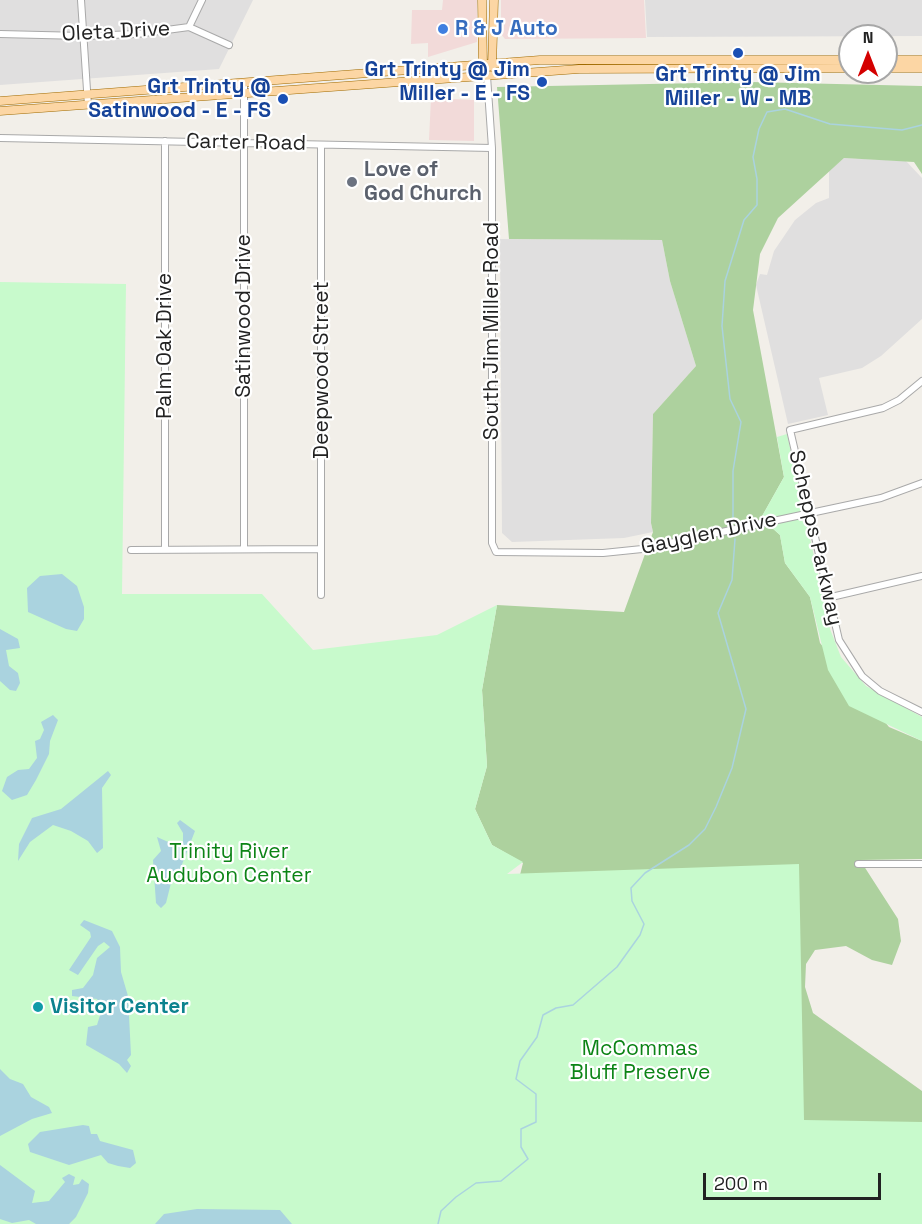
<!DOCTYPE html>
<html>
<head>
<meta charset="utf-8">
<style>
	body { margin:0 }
	#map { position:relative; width:922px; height:1224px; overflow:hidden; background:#f2efe9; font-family:"Space Grotesk",sans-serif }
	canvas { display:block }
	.north { position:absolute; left:838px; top:24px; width:60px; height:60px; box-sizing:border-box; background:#fff; border:2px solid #a7a7a7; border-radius:50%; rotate:0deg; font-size:16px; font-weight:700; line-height:24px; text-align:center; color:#222 }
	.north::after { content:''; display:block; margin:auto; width:21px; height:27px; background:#d40000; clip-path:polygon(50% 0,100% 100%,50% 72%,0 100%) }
	.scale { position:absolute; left:703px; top:1173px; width:178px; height:27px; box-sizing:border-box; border:3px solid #222; border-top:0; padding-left:8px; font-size:18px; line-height:21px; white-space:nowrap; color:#222; -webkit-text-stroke:4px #fff; paint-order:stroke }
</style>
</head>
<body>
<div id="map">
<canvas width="922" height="1224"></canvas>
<div class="north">N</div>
<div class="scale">200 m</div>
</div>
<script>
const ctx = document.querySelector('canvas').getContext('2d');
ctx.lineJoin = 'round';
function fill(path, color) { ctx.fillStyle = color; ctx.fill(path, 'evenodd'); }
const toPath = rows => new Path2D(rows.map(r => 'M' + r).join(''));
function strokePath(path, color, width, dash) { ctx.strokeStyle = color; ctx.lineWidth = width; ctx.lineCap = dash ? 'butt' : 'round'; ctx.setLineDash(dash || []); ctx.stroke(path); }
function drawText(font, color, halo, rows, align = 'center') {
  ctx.font = font + ' "Space Grotesk",sans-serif'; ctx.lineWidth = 4.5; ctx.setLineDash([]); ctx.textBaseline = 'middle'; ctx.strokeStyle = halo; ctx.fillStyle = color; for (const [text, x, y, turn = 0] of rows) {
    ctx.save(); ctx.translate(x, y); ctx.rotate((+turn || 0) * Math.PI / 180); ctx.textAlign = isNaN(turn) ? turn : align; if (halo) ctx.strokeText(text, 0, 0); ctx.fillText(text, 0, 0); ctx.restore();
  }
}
fill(toPath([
	[0,0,253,0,219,69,0,85],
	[645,0,922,0,922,36,647,37],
	[844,158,906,161,922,178,922,319,881,356,862,368,819,378,828,415,788,424,756,285,760,274,767,275,774,251,795,220,816,203,829,198,829,171],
	[500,239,662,240,670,281,696,366,653,414,651,523,653,532,624,538,512,542,502,533]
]), '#e0dfdf');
fill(toPath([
	[443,0,477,0,477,42,428,57,428,43,411,44,412,10,442,10],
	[501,0,644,0,646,38,505,39,501,34],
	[431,98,474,100,474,141,429,140]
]), '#f2dad9');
fill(toPath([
	[751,82,922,86,922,174,914,162,844,158,778,218,760,254,753,310,784,477,761,518,780,535,785,563,810,597,820,643,889,727,922,741,922,859,860,860,898,919,901,941,892,965,872,960,846,946,815,950,806,964,805,987,813,1013,922,1091,922,1224,499,958,523,863,492,845,475,809,487,766,482,690,497,605,624,612,653,532,651,523,653,414,696,366,670,281,662,240,509,239,497,87]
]), '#add19e');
fill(toPath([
	[0,282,126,284,122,594,262,594,313,650,437,635,497,605,482,690,487,766,475,809,492,845,523,862,507,874,799,864,804,1120,922,1122,922,1224,0,1224],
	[787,434,830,629,841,657,866,686,922,717,922,741,849,706,828,670,810,597,785,563,780,535,761,518,784,477,777,437]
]), '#c8facc');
fill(toPath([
	[62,574,77,586,84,607,84,619,77,631,66,629,28,612,27,588,40,576],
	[0,629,18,639,20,648,6,650,9,666,18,673,20,683,16,691,10,690,0,681],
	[53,715,58,720,50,741,49,754,36,780,27,795,12,800,2,791,7,777,18,770,29,769,37,758,35,741,40,739,44,730,41,722],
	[108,771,111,775,102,788,103,848,97,853,88,841,71,831,53,825,30,842,18,861,19,844,32,818,61,809],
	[180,820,195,831,181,867,172,879,166,903,161,908,156,903,153,860,161,851,157,837,175,845,183,842,183,833,177,823],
	[84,920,112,931,120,947,121,972,128,996,131,1055,127,1060,131,1066,127,1073,119,1064,86,1045,88,1027,97,1025,102,1009,97,999,72,996,72,990,83,988,93,975,97,958,110,947,104,942,98,946,78,975,69,970,91,937,90,932,80,925],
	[0,1069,10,1079,23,1084,31,1097,49,1107,52,1113,32,1119,0,1136],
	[83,1125,89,1126,91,1134,97,1134,100,1141,133,1150,136,1163,130,1168,118,1166,108,1163,101,1155,69,1165,30,1152,28,1144,40,1132],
	[0,1165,35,1191,32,1203,49,1201,65,1182,62,1178,69,1174,75,1177,73,1185,79,1184,82,1179,89,1184,88,1193,76,1217,69,1224,36,1224,29,1220,12,1223,0,1219],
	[197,1209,280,1210,292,1224,155,1224,164,1214]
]), '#aad3df');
strokePath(toPath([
	[733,519,733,471,741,422,730,399,722,326,725,281,744,220,757,205,757,179,753,157,759,129,767,112,785,109,830,124,902,130,922,125],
	[438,1224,441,1211,456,1197,476,1183,501,1181,528,1159,521,1147,521,1129,536,1122,536,1094,516,1079,520,1061,537,1037,543,1015,556,1008,573,1005,617,967,640,935,644,924,632,901,631,888,645,873,689,845,705,829,716,807,732,768,746,709,718,613,732,580,735,539]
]), '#aad3df', 1.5);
const minor = toPath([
	[81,0,88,105],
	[189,27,202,0],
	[0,34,83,36,137,34,189,27,229,45],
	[487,76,492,148,492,543,496,552,603,553,642,549,881,498,922,483],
	[244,82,244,549],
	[0,138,492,148],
	[922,381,899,400,883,408,790,430,839,640,862,676,880,691,922,712],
	[131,550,321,549],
	[165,550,165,141],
	[321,595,321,145],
	[827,598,922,576],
	[858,864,922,864]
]);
const major = toPath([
	[482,0,483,67],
	[886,60,922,60],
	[492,67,494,0],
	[886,68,922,68],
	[0,101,540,60,850,60],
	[0,111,579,69,850,68]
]);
strokePath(minor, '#a9a9a9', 8);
strokePath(major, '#a06b00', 9);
strokePath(minor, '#fff', 6);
strokePath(major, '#fcd6a4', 8);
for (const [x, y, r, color] of [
	[443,29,6,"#3f7fe0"],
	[738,53,6,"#1a4fb4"],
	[542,82,6,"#1a4fb4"],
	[283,99,6,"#1a4fb4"],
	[352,182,6,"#6b7280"],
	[38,1007,6,"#0f9aa8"]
]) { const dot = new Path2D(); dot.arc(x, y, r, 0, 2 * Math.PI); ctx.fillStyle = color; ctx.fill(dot); strokePath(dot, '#fff', 2); }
drawText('bold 21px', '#366cbe', '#fff', [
	["R & J Auto",455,29]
], 'left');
drawText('21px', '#222', '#fff', [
	["Oleta Drive",116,32,-3],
	["Carter Road",246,143,1],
	["Satinwood Drive",244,316,-90],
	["South Jim Miller Road",492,331,-90],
	["Palm Oak Drive",165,346,-90],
	["Deepwood Street",322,370,-90],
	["Gayglen Drive",709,534,-12],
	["Schepps Parkway",815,538,77]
]);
drawText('bold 21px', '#164399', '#fff', [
	["Grt Trinty @ Jim",530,70],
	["Miller - E - FS",530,94],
	["Grt Trinty @ Jim",738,75,"center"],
	["Miller - W - MB",738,99,"center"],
	["Grt Trinty @",271,87],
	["Satinwood - E - FS",271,111]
], 'right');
drawText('bold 21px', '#5b616d', '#fff', [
	["Love of",364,170],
	["God Church",364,194]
], 'left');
drawText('21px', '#0c8416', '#fff', [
	["Trinity River",229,852],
	["Audubon Center",229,876],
	["McCommas",640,1049],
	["Bluff Preserve",640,1073]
]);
drawText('bold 21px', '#0d838f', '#fff', [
	["Visitor Center",50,1007]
], 'left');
</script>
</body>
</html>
